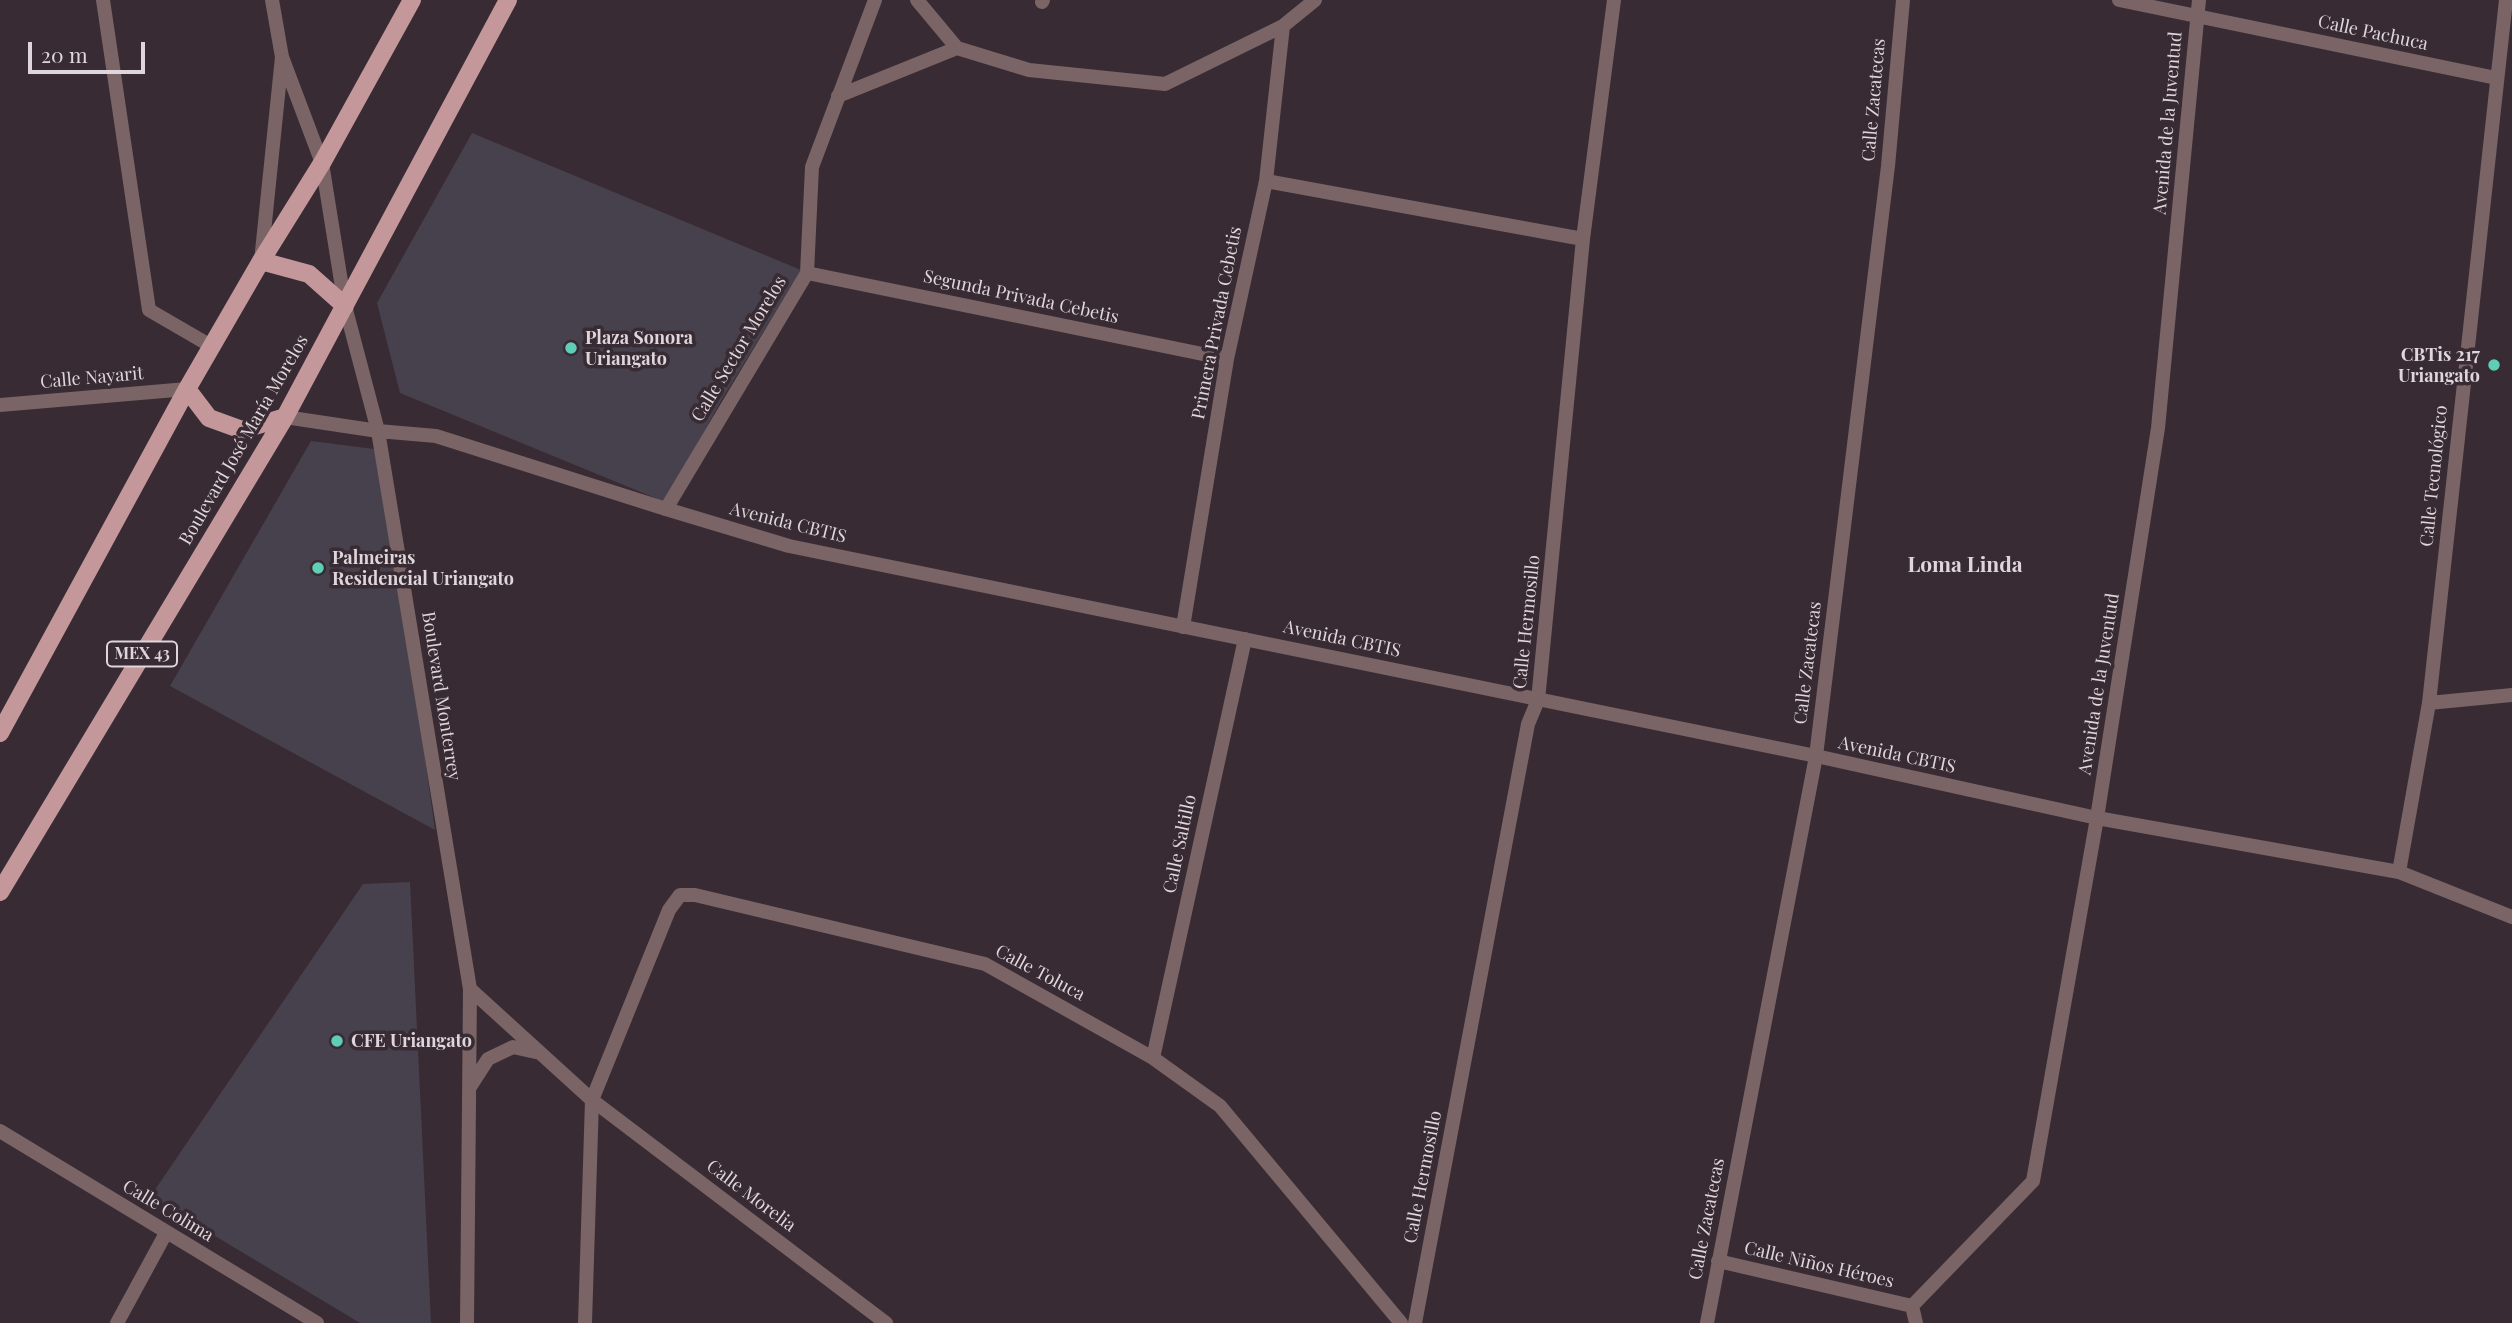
<!DOCTYPE html>
<html>
<head>
<meta charset="utf-8">
<style>
	body { margin:0 }
	#map { position:relative; width:2512px; height:1323px; overflow:hidden; background:#382b33; font-family:"Playfair Display",serif }
	canvas { display:block }
	.scale { position:absolute; left:28px; top:42px; width:117px; height:32px; box-sizing:border-box; border:4px solid #dfd6db; border-top:0; padding-left:9px; font-size:21px; line-height:24px; white-space:nowrap; color:#dfd6db; -webkit-text-stroke:5px #382b33; paint-order:stroke }
</style>
</head>
<body>
<div id="map">
<canvas width="2512" height="1323"></canvas>
<div class="scale">20 m</div>
</div>
<script>
const ctx = document.querySelector('canvas').getContext('2d');
ctx.lineJoin = 'round';
function fill(path, color) { ctx.fillStyle = color; ctx.fill(path, 'evenodd'); }
const toPath = rows => new Path2D(rows.map(r => 'M' + r).join(''));
function strokePath(path, color, width, dash) { ctx.strokeStyle = color; ctx.lineWidth = width; ctx.lineCap = dash ? 'butt' : 'round'; ctx.setLineDash(dash || []); ctx.stroke(path); }
function drawText(font, color, halo, rows, align = 'center') {
  ctx.font = font + ' "Playfair Display",serif'; ctx.lineWidth = 7; ctx.setLineDash([]); ctx.textBaseline = 'middle'; ctx.strokeStyle = halo; ctx.fillStyle = color; for (const [text, x, y, turn = 0] of rows) {
    ctx.save(); ctx.translate(x, y); ctx.rotate((+turn || 0) * Math.PI / 180); ctx.textAlign = isNaN(turn) ? turn : align; if (halo) ctx.strokeText(text, 0, 0); ctx.fillText(text, 0, 0); ctx.restore();
  }
}
fill(toPath([
	[472,133,801,270,721,401,665,502,400,393,377,303],
	[311,441,382,450,435,830,170,686],
	[410,882,431,1323,360,1323,150,1197,363,884]
]), '#47414d');
strokePath(toPath([
	[103,0,149,310,211,346],
	[272,0,282,57,322,163],
	[917,0,957,48,1029,70,1165,84,1283,26,1315,0],
	[2119,0,2496,78],
	[1042,2,1043,0],
	[838,96,957,48],
	[1266,181,1583,239],
	[261,261,282,57],
	[807,273,1227,359],
	[0,405,187,389],
	[666,509,807,273,812,167,875,0],
	[1183,627,1227,359,1266,181,1283,26],
	[2429,703,2512,695],
	[2399,872,2429,703,2506,0],
	[1153,1058,1245,639],
	[0,1131,317,1323],
	[1718,1261,1912,1306],
	[1912,1306,2033,1181,2097,818,2158,428,2199,0],
	[1912,1306,1916,1323],
	[117,1323,166,1233],
	[886,1323,592,1100,669,910,680,895,695,895,985,964,1153,1058,1220,1106,1401,1323],
	[1415,1323,1528,724,1538,700,1583,239,1614,0],
	[1707,1323,1816,756,1888,166,1903,0]
]), '#7a6465', 14);
strokePath(toPath([
	[322,163,345,306,378,431,470,989,467,1323],
	[285,417,378,431,436,436,666,509,789,546,1816,756,2097,818,2399,872,2512,917],
	[470,989,592,1100,585,1323],
	[470,1087,488,1059,513,1047,540,1053]
]), '#7a6465', 14);
strokePath(toPath([
	[261,261,309,274,345,306],
	[187,389,209,418,242,430,285,417],
	[0,733,187,389,261,261,322,163,412,0],
	[0,892,285,417,508,0]
]), '#c4989a', 18);
for (const [x, y, r, color] of [
	[571,348,7,"#5eceb7"],
	[2494,365,7,"#5eceb7"],
	[318,568,7,"#5eceb7"],
	[337,1041,7,"#5eceb7"]
]) { const dot = new Path2D(); dot.arc(x, y, r, 0, 2 * Math.PI); ctx.fillStyle = color; ctx.fill(dot); strokePath(dot, '#382b33', 2.5); }
for (const [x, y, w] of [
	[142,654,70]
]) { const box = new Path2D(); box.roundRect(x - w / 2, y - 12.5, w, 25, 5); ctx.fillStyle = '#382b33'; ctx.fill(box); strokePath(box, '#dfd6db', 2); }
drawText('bold 16px', '#dfd6db', null, [
	["MEX 43",142,654]
]);
drawText('18px', '#dfd6db', '#382b33', [
	["Calle Pachuca",2373,33,12],
	["Calle Zacatecas",1874,100,-85],
	["Avenida de la Juventud",2168,123,-85],
	["Segunda Privada Cebetis",1021,297,12],
	["Primera Privada Cebetis",1217,323,-79],
	["Calle Sector Morelos",739,349,-59],
	["Calle Nayarit",92,378,-5],
	["Boulevard José María Morelos",244,440,-60],
	["Calle Tecnológico",2434,476,-84],
	["Avenida CBTIS",788,523,14],
	["Calle Hermosillo",1527,622,-84],
	["Avenida CBTIS",1342,639,12],
	["Calle Zacatecas",1808,663,-83],
	["Avenida de la Juventud",2099,684,-81],
	["Boulevard Monterrey",441,696,81],
	["Avenida CBTIS",1897,755,12],
	["Calle Saltillo",1180,844,-78],
	["Calle Toluca",1040,973,28],
	["Calle Hermosillo",1423,1177,-79],
	["Calle Morelia",751,1196,37],
	["Calle Colima",168,1211,31],
	["Calle Zacatecas",1707,1219,-79],
	["Calle Niños Héroes",1819,1265,13]
]);
drawText('bold 18px', '#dfd6db', '#382b33', [
	["Plaza Sonora",585,338],
	["Uriangato",585,359],
	["CBTis 217",2480,355,"right"],
	["Uriangato",2480,376,"right"],
	["Palmeiras",332,558],
	["Residencial Uriangato",332,579],
	["CFE Uriangato",351,1041]
], 'left');
drawText('bold 21px', '#dfd6db', '#382b33', [
	["Loma Linda",1965,565]
]);
</script>
</body>
</html>
